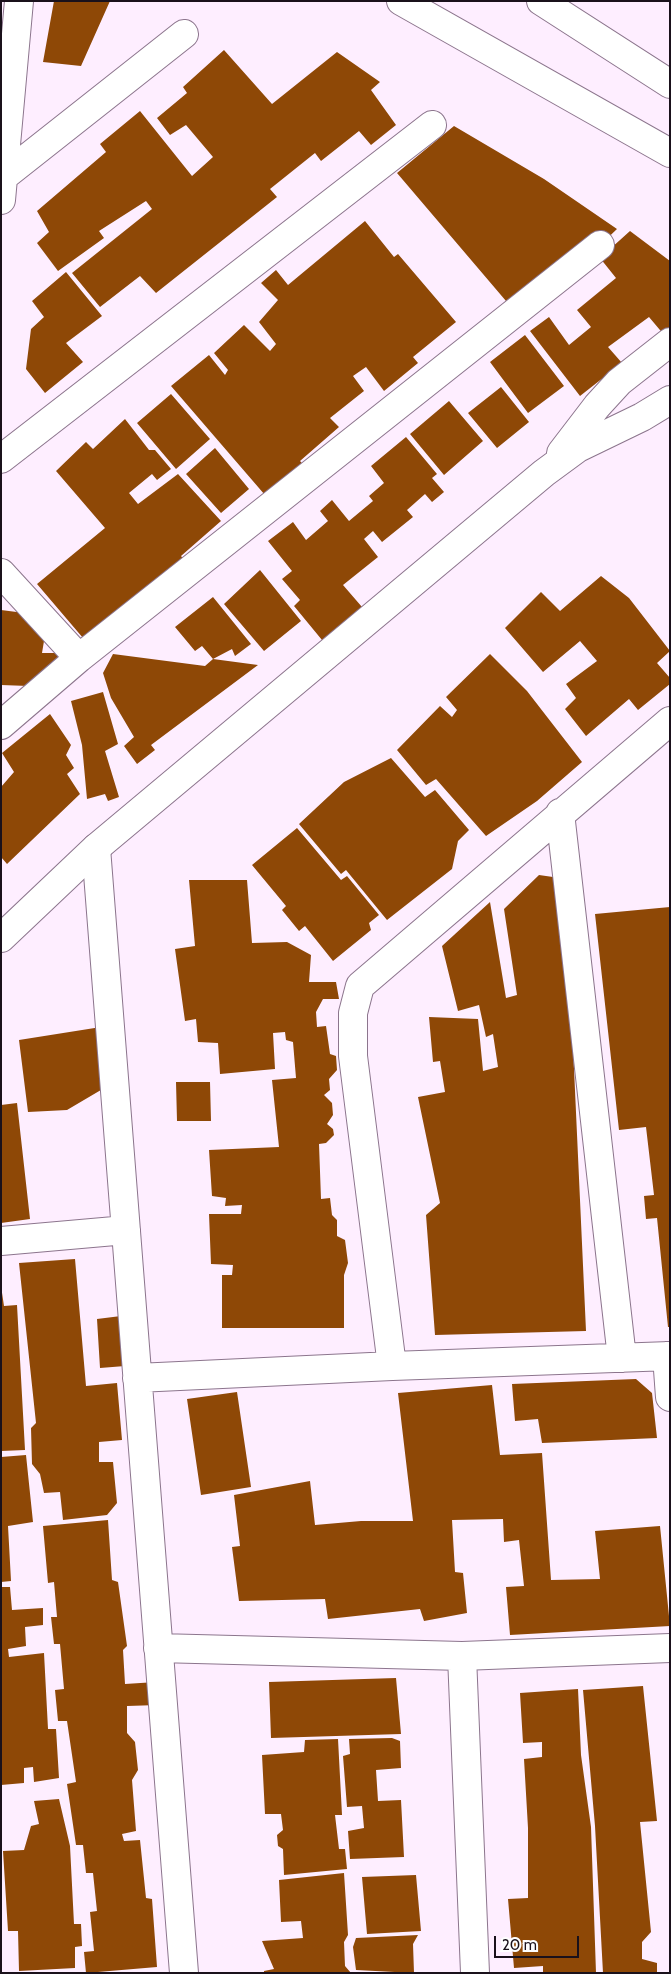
<!DOCTYPE html>
<html>
<head>
<meta charset="utf-8">
<style>
	body { margin:0 }
	#map { position:relative; width:671px; height:1974px; overflow:hidden; background:#feeeff; font-family:Cabin,sans-serif }
	canvas { display:block }
	.frame { position:absolute; inset:0; border:2px solid #1a111b; pointer-events:none }
	.scale { position:absolute; left:494px; top:1936px; width:85px; height:22px; box-sizing:border-box; border:2px solid #1a111b; border-top:0; padding-left:6px; font-size:15px; line-height:18px; white-space:nowrap; color:#1a111b; -webkit-text-stroke:4px #fff; paint-order:stroke }
</style>
</head>
<body>
<div id="map">
<canvas width="671" height="1974"></canvas>
<div class="frame"></div>
<div class="scale">20 m</div>
</div>
<script>
const ctx = document.querySelector('canvas').getContext('2d');
ctx.lineJoin = 'round';
function fill(path, color) { ctx.fillStyle = color; ctx.fill(path, 'evenodd'); }
const toPath = rows => new Path2D(rows.map(r => 'M' + r).join(''));
function strokePath(path, color, width, dash) { ctx.strokeStyle = color; ctx.lineWidth = width; ctx.lineCap = dash ? 'butt' : 'round'; ctx.setLineDash(dash || []); ctx.stroke(path); }
fill(toPath([
	[54,1,110,1,81,66,43,62],
	[224,50,272,104,337,52,380,82,371,90,396,125,371,145,359,131,321,161,315,153,270,189,277,197,156,293,140,276,100,307,72,273,152,209,146,201,99,231,104,238,58,271,37,243,49,232,37,211,106,152,100,144,140,111,192,176,213,157,186,125,170,135,157,118,187,93,183,87],
	[454,126,544,179,617,229,593,252,584,242,506,301,397,173],
	[365,221,394,257,398,254,456,322,413,357,418,363,384,391,366,367,353,376,364,391,330,418,339,427,300,461,309,471,271,502,171,386,209,355,225,375,228,370,214,353,244,325,270,351,276,344,259,322,278,300,261,283,276,270,288,285],
	[630,231,670,261,670,333,665,336,649,317,608,347,622,363,580,396,530,331,549,317,569,345,591,327,577,310,616,278,600,258],
	[66,272,102,316,66,343,83,362,45,393,26,369,31,329,44,317,32,301],
	[525,335,564,386,528,413,490,362],
	[501,387,529,422,497,448,468,413],
	[171,394,210,439,176,469,137,423],
	[449,401,483,441,444,475,410,434],
	[125,419,149,450,155,450,171,469,157,480,152,474,129,493,138,504,178,474,221,521,181,556,185,561,89,645,37,584,105,528,56,471,86,442,93,449],
	[406,437,437,474,432,478,444,492,432,502,425,494,407,510,413,517,382,542,373,531,364,539,378,557,343,585,362,607,322,640,294,606,300,600,282,579,292,571,268,541,293,522,306,540,328,521,320,511,332,500,349,521,373,501,369,496,384,483,371,466],
	[215,448,249,489,221,513,186,474],
	[260,570,301,621,264,651,224,604],
	[601,576,629,598,670,651,657,663,670,678,670,684,638,710,629,699,586,736,565,709,576,698,566,684,597,661,580,641,543,672,505,628,541,592,560,611],
	[213,597,251,644,235,656,232,649,213,659,258,665,151,745,155,750,137,764,124,746,134,737,111,698,103,673,113,654,205,666,213,659,202,646,195,651,175,627],
	[1,610,32,614,45,635,42,653,58,653,56,687,1,685],
	[490,654,527,691,582,762,537,801,486,836,436,779,426,785,397,750,440,706,452,717,457,710,446,697],
	[103,692,118,744,105,751,119,797,108,801,105,794,87,799,82,745,71,701],
	[50,714,71,745,66,755,74,768,67,774,80,794,7,864,1,857,1,787,14,772,2,753],
	[391,758,425,797,435,790,469,830,458,841,452,869,387,920,346,870,341,874,299,824,344,782],
	[297,828,341,880,347,876,379,915,369,923,371,930,333,961,305,926,299,931,282,910,286,906,252,865],
	[539,875,553,877,573,1047,586,1331,435,1335,426,1215,440,1203,418,1097,445,1092,440,1061,433,1062,429,1017,478,1019,483,1071,498,1067,493,1034,486,1037,479,1005,458,1011,442,946,490,902,506,998,517,995,504,909],
	[189,880,247,880,252,943,287,942,311,955,309,982,336,982,339,999,323,999,316,1012,317,1027,326,1026,330,1054,336,1056,337,1070,329,1079,330,1090,324,1095,332,1103,333,1115,327,1124,333,1129,334,1135,326,1143,319,1144,321,1199,330,1198,332,1215,337,1220,337,1236,345,1240,348,1263,344,1275,344,1328,222,1328,222,1275,232,1275,233,1265,211,1264,209,1214,241,1214,242,1205,225,1206,226,1198,212,1196,209,1150,279,1147,272,1080,296,1078,293,1042,286,1040,285,1032,273,1033,275,1069,220,1074,218,1043,198,1042,196,1019,185,1021,175,949,195,946],
	[670,907,670,1327,668,1327,657,1218,646,1219,644,1196,654,1195,646,1127,619,1130,595,914],
	[101,1027,106,1087,67,1110,28,1112,19,1040],
	[176,1082,210,1082,211,1121,177,1121],
	[17,1103,30,1219,1,1223,1,1105],
	[75,1259,86,1386,117,1383,122,1440,99,1442,99,1462,113,1462,117,1503,107,1515,63,1520,60,1492,44,1493,40,1474,32,1464,31,1428,36,1423,19,1263],
	[1,1286,4,1306,17,1305,25,1450,1,1451],
	[121,1316,125,1366,100,1368,97,1319],
	[636,1379,652,1393,657,1438,542,1443,538,1419,515,1421,512,1384],
	[492,1385,500,1455,542,1453,551,1580,600,1579,595,1531,660,1526,670,1626,510,1635,506,1587,524,1586,519,1540,504,1542,503,1519,452,1520,455,1572,463,1573,467,1613,424,1621,420,1609,328,1619,325,1599,239,1601,232,1547,240,1546,234,1495,310,1481,315,1525,361,1521,413,1521,398,1393],
	[237,1392,251,1487,201,1495,187,1399],
	[26,1455,33,1522,8,1526,11,1581,1,1582,1,1457],
	[108,1520,112,1580,118,1582,127,1646,123,1650,125,1684,156,1682,158,1705,127,1706,127,1733,135,1742,138,1770,132,1780,136,1831,122,1834,124,1841,140,1840,146,1898,152,1899,157,1967,86,1973,84,1952,94,1951,90,1912,97,1911,93,1873,86,1873,83,1845,76,1845,67,1784,76,1782,67,1721,58,1721,55,1690,64,1689,60,1644,54,1644,51,1617,57,1617,54,1582,48,1583,43,1526],
	[1,1587,10,1587,12,1610,43,1608,43,1625,25,1627,26,1646,8,1649,9,1657,44,1653,48,1729,56,1729,59,1778,34,1782,33,1767,24,1768,24,1783,1,1785],
	[396,1678,401,1734,271,1738,269,1682],
	[643,1686,657,1821,640,1822,651,1932,642,1942,642,1959,657,1963,657,1973,603,1973,595,1826,583,1690],
	[578,1689,581,1755,591,1827,596,1973,543,1973,543,1966,514,1968,508,1899,528,1898,528,1828,524,1759,542,1757,542,1742,523,1743,520,1693],
	[392,1738,400,1741,401,1768,376,1770,378,1801,401,1800,404,1857,350,1859,348,1831,364,1828,362,1806,347,1807,343,1756,350,1754,349,1739],
	[338,1739,342,1815,335,1815,339,1849,345,1849,347,1869,284,1875,283,1849,278,1846,277,1835,283,1830,281,1814,265,1814,262,1755,304,1752,305,1740],
	[59,1799,70,1846,74,1924,81,1924,82,1946,75,1947,75,1968,19,1971,18,1931,8,1931,3,1851,24,1850,31,1826,39,1824,34,1801],
	[344,1873,348,1935,344,1942,345,1966,351,1973,264,1973,264,1971,274,1969,262,1941,303,1938,301,1921,281,1922,279,1880],
	[416,1875,421,1931,367,1934,362,1877],
	[418,1935,413,1944,414,1973,356,1970,353,1947,356,1938]
]), '#8e4806');
const street = toPath([
	[3,177,184,34],
	[1,200,19,1],
	[1,459,432,125],
	[1,573,79,658],
	[1,725,79,658,600,245],
	[560,813,622,1358],
	[96,848,184,1973],
	[1,1241,126,1230],
	[667,1356,670,1397],
	[392,1366,353,1056,353,1013,360,986,670,721],
	[137,1378,392,1366,670,1356],
	[158,1648,462,1656,670,1648],
	[462,1656,475,1973]
]);
const secondary = toPath([
	[561,453,597,406,619,382,670,342],
	[1,938,96,848,544,473,578,448,642,417,670,400]
]);
const highway = toPath([
	[401,1,670,153],
	[541,1,670,84]
]);
strokePath(street, '#8c758d', 30);
strokePath(secondary, '#8c758d', 30);
strokePath(highway, '#8c758d', 30);
strokePath(street, '#fff', 28);
strokePath(secondary, '#fff', 28);
strokePath(highway, '#fff', 28);
</script>
</body>
</html>
